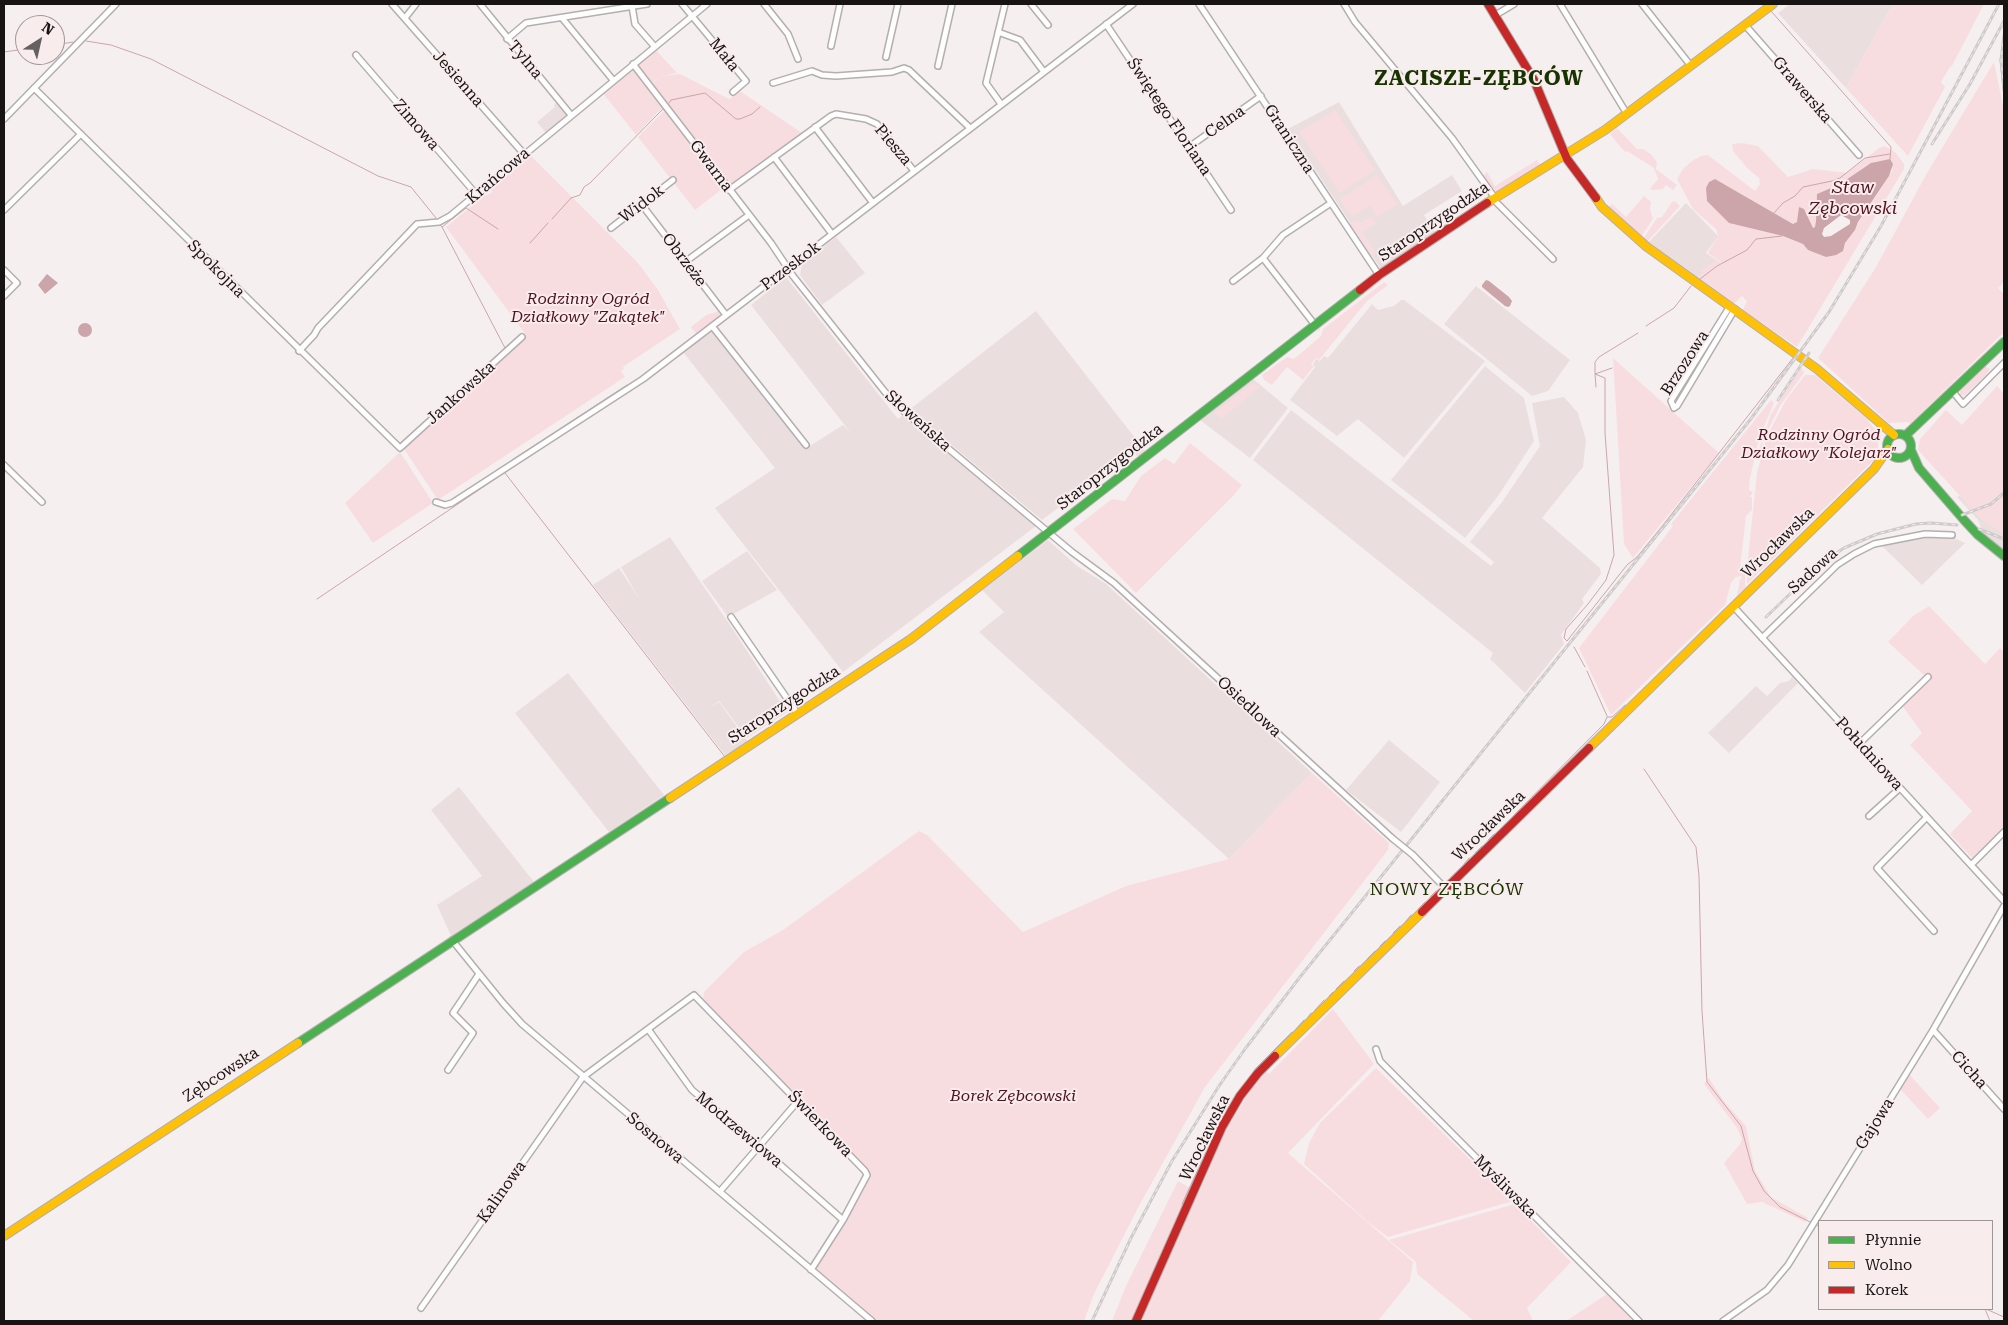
<!DOCTYPE html>
<html>
<head>
<meta charset="utf-8">
<style>
	body { margin:0 }
	#map { position:relative; width:2008px; height:1325px; overflow:hidden; background:#f6eff0; font-family:"Roboto Serif",serif }
	canvas { display:block }
	.frame { position:absolute; inset:0; border:5px solid #181414; pointer-events:none }
	.legend { position:absolute; left:1818px; top:1220px; width:175px; height:90px; box-sizing:border-box; background:#f9eced; border:1px solid #9f9696; margin:0; padding:6px 9px; list-style:none; font-size:15px; color:#181414 }
	.legend li { display:flex; align-items:center; gap:10px; height:25px }
	.legend b { width:25px; border:1px solid #9f9696 }
	.north { position:absolute; left:15px; top:15px; width:50px; height:50px; box-sizing:border-box; background:#f9eced; border:1px solid #9f9696; border-radius:50%; rotate:35deg; font-size:14px; font-weight:700; line-height:20px; text-align:center; color:#181414 }
	.north::after { content:''; display:block; margin:auto; width:18px; height:22px; background:#666161; clip-path:polygon(50% 0,100% 100%,50% 72%,0 100%) }
</style>
</head>
<body>
<div id="map">
<canvas width="2008" height="1325"></canvas>
<div class="frame"></div>
<ul class="legend">
<li><b style="height:6px;background:#4caf50"></b>Płynnie</li>
<li><b style="height:6px;background:#ffc107"></b>Wolno</li>
<li><b style="height:6px;background:#c62828"></b>Korek</li>
</ul>
<div class="north">N</div>
</div>
<script>
const ctx = document.querySelector('canvas').getContext('2d');
ctx.lineJoin = 'round';
function fill(path, color) { ctx.fillStyle = color; ctx.fill(path, 'evenodd'); }
const toPath = rows => new Path2D(rows.map(r => 'M' + r).join(''));
function strokePath(path, color, width, dash) { ctx.strokeStyle = color; ctx.lineWidth = width; ctx.lineCap = dash ? 'butt' : 'round'; ctx.setLineDash(dash || []); ctx.stroke(path); }
function drawText(font, color, halo, rows, align = 'center') {
  ctx.font = font + ' "Roboto Serif",serif'; ctx.lineWidth = 4; ctx.setLineDash([]); ctx.textBaseline = 'middle'; ctx.strokeStyle = halo; ctx.fillStyle = color; for (const [text, x, y, turn = 0] of rows) {
    ctx.save(); ctx.translate(x, y); ctx.rotate((+turn || 0) * Math.PI / 180); ctx.textAlign = isNaN(turn) ? turn : align; if (halo) ctx.strokeText(text, 0, 0); ctx.fillText(text, 0, 0); ctx.restore();
  }
}
fill(toPath([
	[1790,4,1893,4,1846,88,1778,13],
	[559,101,570,115,547,134,537,122,555,107,554,105],
	[1339,102,1403,206,1452,175,1462,191,1424,215,1435,232,1381,269,1288,129],
	[1686,203,1718,236,1706,253,1721,263,1695,279,1646,245],
	[836,237,865,273,822,305,800,275,802,264],
	[786,277,898,419,903,415,1036,526,843,672,715,508,775,468,683,352,713,330,805,449,843,425,850,432,751,305],
	[1476,286,1570,360,1548,391,1532,396,1444,324],
	[1401,300,1404,300,1485,361,1404,458,1358,419,1337,436,1290,400,1315,367,1313,364,1316,359,1320,361,1324,356,1328,358,1372,304,1378,310,1394,306],
	[1036,311,1146,452,1138,457,1131,449,1083,485,1082,490,1042,520,909,410],
	[1485,366,1524,398,1534,441,1498,496,1465,538,1391,480],
	[1252,378,1288,408,1250,458,1200,420],
	[1564,397,1578,413,1586,440,1583,467,1542,518,1600,568,1601,574,1582,599,1584,603,1561,635,1564,644,1525,693,1490,659,1493,653,1253,460,1291,410,1491,566,1494,562,1470,542,1502,502,1540,446,1532,403],
	[2004,476,2004,551,1986,539,1978,520,1957,497],
	[670,537,734,631,787,712,747,738,719,701,709,708,649,613,709,708,719,702,748,742,725,755,593,585,619,568,640,600,621,567],
	[1924,537,1952,537,1965,543,1922,585,1882,546],
	[1048,540,1077,566,1105,583,1312,773,1229,859,979,632,1004,612,982,590],
	[747,551,777,590,728,617,702,581],
	[568,673,664,795,609,832,515,713],
	[1792,677,1798,683,1729,753,1708,733,1756,686,1767,696,1780,683,1789,681],
	[1389,740,1440,782,1401,832,1346,790],
	[459,787,534,882,451,936,437,905,482,876,431,810]
]), '#ebdedf');
fill(toPath([
	[1893,4,1984,4,1952,66,1950,67,1941,82,1945,87,1908,156,1846,88],
	[656,50,677,73,663,76,680,74,729,99,740,91,802,133,731,186,652,83,662,75,651,83,637,64],
	[1994,62,2004,111,2004,282,1998,288,2004,294,2004,332,1910,424,1908,422,1889,423,1818,358,1876,267,1927,173],
	[634,67,664,106,636,135,602,92],
	[666,109,726,186,695,210,638,137],
	[1335,110,1375,170,1340,193,1299,132],
	[1617,128,1637,149,1643,149,1651,154,1657,162,1656,169,1677,185,1673,190,1666,185,1663,189,1652,190,1650,189,1658,179,1654,168,1627,151,1625,152,1618,144,1610,134],
	[1742,143,1758,146,1788,177,1813,169,1847,173,1879,148,1885,146,1896,153,1904,164,1904,169,1797,347,1743,310,1747,301,1742,296,1734,304,1697,278,1709,270,1703,273,1701,271,1717,260,1720,263,1718,265,1722,263,1708,253,1718,235,1716,229,1693,209,1677,179,1683,169,1692,161,1701,156,1708,155,1755,191,1760,184,1759,178,1748,169,1733,151,1732,144],
	[1893,169,1881,189,1858,223,1855,230,1845,243,1843,251,1826,257,1808,250,1803,244,1783,236,1729,223,1724,184,1793,224,1797,222,1804,209,1812,229,1815,227,1816,221,1817,194,1851,178],
	[531,156,638,263,658,290,680,329,623,367,624,369,621,371,625,377,438,500,404,449,526,335,446,227,485,195,488,195,492,192,491,189],
	[1537,160,1541,167,1496,192,1483,176,1487,172,1495,186],
	[1377,175,1397,204,1377,217,1370,205,1352,217,1340,199],
	[1644,196,1651,202,1650,209,1653,219,1641,237,1608,207,1612,204,1626,217],
	[1675,201,1680,206,1647,242,1643,239,1657,218,1662,217,1672,202],
	[1372,216,1376,223,1362,232,1376,253,1371,256,1350,224,1358,219,1361,223],
	[1376,281,1381,281,1320,328,1319,332,1318,331,1319,326],
	[1384,282,1388,285,1367,301,1319,360,1316,358,1311,364,1314,366,1303,380,1287,367,1272,385,1264,380,1262,375,1287,357,1294,359,1321,336,1323,329],
	[719,311,720,316,697,334,692,329,691,327,706,315],
	[1613,358,1719,453,1633,558,1624,544],
	[1984,366,1990,369,1986,375,1967,393,1964,396,1960,395,1960,390],
	[1801,367,1804,373,1780,406,1764,438,1761,449,1759,450,1771,414],
	[1805,375,1815,375,1867,419,1878,433,1878,451,1880,454,1747,584,1747,567,1757,473,1761,458,1767,436,1786,400],
	[1253,383,1260,387,1221,419,1214,413],
	[1997,386,2004,394,2004,534,1981,519,1918,450,1920,439,1946,410,1962,425],
	[1771,400,1774,403,1759,438,1750,478,1749,490,1753,492,1750,497,1752,497,1752,510,1746,516,1740,569,1742,574,1745,574,1745,588,1737,595,1740,579,1742,579,1741,576,1736,577,1731,583,1725,605,1611,715,1579,648,1673,526,1671,524],
	[1190,443,1242,485,1233,496,1136,593,1073,529,1112,499,1125,501,1141,476,1165,458,1174,464],
	[400,452,433,503,373,543,345,503],
	[1929,606,1985,664,2000,648,2004,652,2004,830,1973,859,1950,834,1972,811,1910,745,1922,733,1901,704,1927,678,1888,642,1913,616],
	[1312,773,1389,843,1388,850,1205,1087,1139,1206,1094,1294,1084,1321,878,1321,816,1269,870,1174,703,1000,704,992,744,952,783,930,919,831,927,835,1023,932,1126,886,1229,859],
	[1333,1009,1374,1064,1288,1153,1413,1262,1410,1281,1378,1321,1112,1321,1125,1288,1178,1181,1199,1193,1223,1135,1256,1081,1265,1070,1269,1074],
	[1376,1068,1513,1201,1388,1237,1369,1223,1304,1164,1309,1143,1320,1123],
	[1908,1073,1940,1108,1928,1119,1899,1088],
	[1709,1078,1723,1100,1746,1126,1755,1171,1771,1197,1808,1218,1805,1222,1762,1202,1747,1204,1724,1163,1740,1144,1742,1139,1737,1128,1704,1084],
	[1515,1204,1571,1262,1527,1308,1533,1321,1474,1321,1417,1274,1416,1262,1389,1240],
	[1607,1294,1633,1321,1566,1321]
]), '#f8dde0');
fill(toPath([
	[1890,159,1893,164,1889,176,1858,222,1855,230,1845,243,1843,251,1836,255,1826,257,1808,250,1803,244,1783,236,1729,223,1707,201,1706,188,1709,182,1715,179,1793,224,1797,222,1799,207,1804,209,1813,228,1815,227,1816,221,1817,194,1840,184,1871,163],
	[1841,215,1850,220,1850,224,1831,236,1824,237,1822,234,1824,228],
	[47,274,58,283,45,294,38,285],
	[1486,280,1489,281,1509,297,1512,301,1510,306,1508,307,1505,306,1482,287,1482,285],
	'78 330a7 7 0 1 1 14 0a7 7 0 1 1-14 0Z'
]), '#cba5a9');
strokePath(toPath([
	[1771,11,1891,147,1890,159],
	[86,41,111,45,151,59,378,176,411,187,436,218],
	[55,45,73,42],
	[2004,51,2004,76],
	[4,52,25,49],
	[2000,59,2004,97],
	[669,103,671,100,705,93,736,119,740,119,752,114,760,107],
	[1774,213,1783,203,1795,196,1803,187,1832,181,1840,178,1865,158,1890,154],
	[552,219,571,198,580,195,584,187,590,183,663,109],
	[440,225,442,227,466,208,498,229],
	[442,227,505,348],
	[530,243,548,223],
	[1700,279,1717,266,1747,250,1756,239,1782,236],
	[1646,326,1674,308,1691,286],
	[1638,333,1599,357,1595,362,1595,374,1605,378,1605,433,1614,555,1606,580,1588,604,1566,629,1564,638,1567,641,1627,565,1637,557,1663,525,1793,358],
	[1596,387,1595,374,1612,368],
	[512,460,627,385],
	[505,473,725,757],
	[317,599,547,444],
	[1574,647,1585,667],
	[1587,671,1607,716],
	[1644,769,1696,847,1699,876,1702,1011,1707,1082,1741,1126,1753,1171,1764,1191,1780,1207,1810,1222],
	[1514,815,1604,724,1607,717,1612,717,1625,705],
	[1488,840,1494,834],
	[1475,853,1482,846],
	[1464,864,1469,858],
	[1430,897,1436,891],
	[1418,909,1425,902],
	[1406,921,1411,915],
	[1393,933,1400,926],
	[1380,946,1385,941],
	[1367,959,1375,951],
	[1354,971,1359,966],
	[1336,989,1344,981],
	[1329,996,1333,992],
	[1315,1010,1324,1000],
	[1308,1017,1311,1013],
	[1296,1029,1304,1020],
	[1182,1204,1224,1113,1256,1068,1292,1032],
	[1815,1224,1819,1227],
	[1985,1309,1990,1321],
	[1986,1309,2004,1317]
]), '#cba5a9', 1);
const street = toPath([
	[392,4,524,154],
	[480,4,571,115],
	[682,4,746,81,733,92],
	[764,4,788,34,798,59],
	[1031,4,1048,25],
	[1199,4,1379,275],
	[1344,4,1355,22,1452,138,1495,198],
	[1560,4,1627,114],
	[1642,4,1691,66],
	[632,6,635,24,655,47],
	[1494,16,1514,4],
	[405,18,416,4],
	[562,18,613,80],
	[1106,24,1231,210],
	[1745,25,1859,155],
	[998,32,1020,40,1044,72],
	[507,39,526,23,647,4],
	[831,46,840,4],
	[356,55,476,194],
	[886,57,898,4],
	[633,64,771,243,793,276,885,392,901,409,1072,552,1114,583,1392,838],
	[938,66,952,4],
	[773,83,812,71,822,75,836,76,892,72,904,68,909,70,970,128],
	[34,88,400,448,522,337],
	[1001,104,986,83,1005,4],
	[4,119,116,4],
	[815,127,873,203],
	[1189,147,1261,96],
	[774,157,832,234],
	[729,190,831,116,836,114,866,119,877,124,914,171],
	[1493,199,1553,259],
	[642,205,726,315],
	[4,210,81,134],
	[611,228,673,180],
	[685,262,749,215],
	[4,270,17,283,4,296],
	[1233,281,1263,258],
	[1730,306,1671,401,1674,408,1677,406,1735,309],
	[1315,325,1263,258,1283,235,1331,203],
	[712,326,806,445],
	[299,351,314,335,318,328,417,224,439,222,450,216,707,4],
	[1953,392,1963,404,2004,363],
	[4,465,42,502],
	[436,502,445,505,452,503,643,379,1133,4],
	[1733,606,2004,901],
	[731,617,797,713],
	[1762,638,1837,565,1854,554,1874,544,1925,534,1952,535],
	[1860,743,1928,677],
	[1869,816,1900,788],
	[1927,817,1877,868,1934,931],
	[1413,855,1445,888],
	[1971,865,2004,832],
	[452,940,503,1003,522,1024,872,1321],
	[648,1029,692,1090,760,1147,843,1220],
	[1933,1030,2004,1109],
	[1376,1049,1380,1061,1639,1321],
	[448,1070,473,1033,453,1013,479,974],
	[722,1189,798,1101],
	[421,1308,583,1077,694,995,865,1171,867,1175,843,1220,811,1270],
	[1723,1321,1767,1290,1788,1265,1933,1030,2004,906]
]);
const fast = toPath([
	'1887 446a12 12 0 1 1 24 0a12 12 0 1 1-24 0Z',
	[1906,435,2004,342],
	[1911,450,1919,468,1964,520,1978,535,2004,556],
	[1018,556,1360,290],
	[298,1043,670,798]
]);
const slow = toPath([
	[1596,198,1602,207,1647,247,1817,369,1894,435],
	[1487,203,1605,130,1773,4],
	[1589,748,1874,469,1888,449],
	[670,798,911,639,1018,556],
	[1275,1056,1422,912],
	[4,1236,298,1043]
]);
const jam = toPath([
	[1488,4,1534,80,1567,159,1596,198],
	[1360,290,1379,275,1487,203],
	[1422,912,1589,748],
	[1136,1321,1222,1127,1240,1096,1258,1073,1275,1056]
]);
strokePath(street, '#b3afaf', 8);
strokePath(fast, '#b3afaf', 10);
strokePath(slow, '#b3afaf', 10);
strokePath(jam, '#b3afaf', 10);
strokePath(street, '#fefdfd', 5);
strokePath(fast, '#4caf50', 8);
strokePath(slow, '#ffc107', 8);
strokePath(jam, '#c62828', 8);
const rail = toPath([
	[2004,35,2001,60,2004,89],
	[1932,144,1970,84,2004,21],
	[1778,400,1809,353],
	[1962,515,1991,504,2004,493],
	[1979,529,2004,539],
	[1766,617,1822,563,1844,548,1877,534,1916,524,1931,523,1957,525],
	[1092,1321,1131,1238,1172,1161,1219,1086,1245,1049,1300,977,1750,420,1829,312,1881,226,1999,4]
]);
strokePath(rail, '#cdcbcb', 3);
strokePath(rail, '#f9eced', 1, [4]);
const streetBridge = toPath([
	[1392,838,1413,855]
]);
strokePath(streetBridge, '#b3afaf', 8, []);
strokePath(streetBridge, '#fefdfd', 5);
drawText('16px', '#181414', '#f9eced', [
	["Mała",724,55,51],
	["Tylna",525,60,50],
	["Jesienna",458,79,49],
	["Grawerska",1802,90,49],
	["Świętego Floriana",1169,117,56],
	["Celna",1225,122,-35],
	["Zimowa",416,125,49],
	["Graniczna",1289,139,57],
	["Piesza",893,145,50],
	["Gwarna",711,166,53],
	["Krańcowa",498,176,-40],
	["Widok",642,204,-37],
	["Staroprzygodzka",1434,222,-34],
	["Obrzeże",684,260,53],
	["Przeskok",791,266,-37],
	["Spokojna",216,269,45],
	["Brzozowa",1685,363,-57],
	["Jankowska",461,393,-42],
	["Słoweńska",918,421,42],
	["Staroprzygodzka",1110,467,-38],
	["Wrocławska",1778,543,-44],
	["Sadowa",1813,571,-42],
	["Staroprzygodzka",784,705,-33],
	["Osiedlowa",1249,707,43],
	["Południowa",1869,754,48],
	["Wrocławska",1489,826,-44],
	["Cicha",1969,1070,48],
	["Zębcowska",221,1075,-33],
	["Świerkowa",820,1124,46],
	["Gajowa",1875,1124,-58],
	["Modrzewiowa",739,1130,40],
	["Sosnowa",655,1138,40],
	["Wrocławska",1205,1138,-64],
	["Myśliwska",1505,1187,45],
	["Kalinowa",502,1192,-55]
]);
drawText('italic 16px', '#511220', '#f9eced', [
	["Rodzinny Ogród",588,299],
	["Działkowy \"Zakątek\"",588,317],
	["Rodzinny Ogród",1819,435],
	["Działkowy \"Kolejarz\"",1819,453],
	["Borek Zębcowski",1013,1096]
]);
drawText('italic 18px', '#531421', '#f9eced', [
	["Staw",1853,188],
	["Zębcowski",1853,209]
]);
ctx.letterSpacing = '1px';
drawText('18px', '#183302', '#f9eced', [
	["NOWY ZĘBCÓW",1447,890]
]);
ctx.letterSpacing = '0px';
ctx.letterSpacing = '1px';
drawText('bold 21px', '#183302', '#f9eced', [
	["ZACISZE-ZĘBCÓW",1479,79]
]);
ctx.letterSpacing = '0px';
</script>
</body>
</html>
